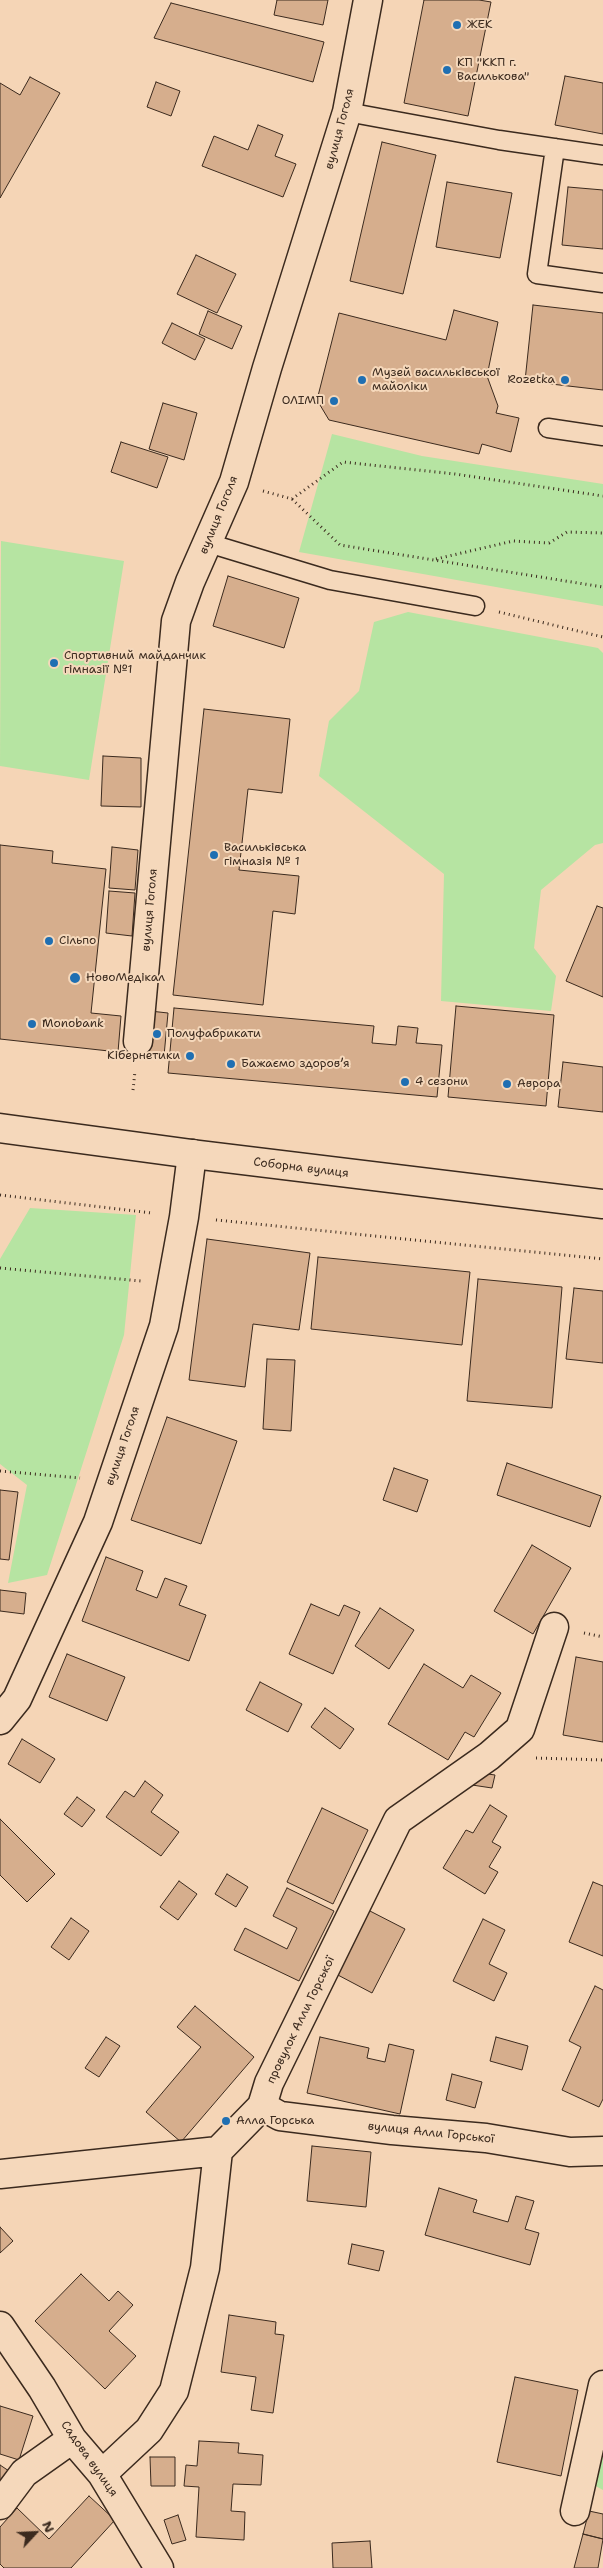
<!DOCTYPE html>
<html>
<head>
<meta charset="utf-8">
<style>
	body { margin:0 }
	#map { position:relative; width:603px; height:2568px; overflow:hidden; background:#f5d5b6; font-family:"Shantell Sans",sans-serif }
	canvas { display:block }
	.north { position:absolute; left:10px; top:2508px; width:50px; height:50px; -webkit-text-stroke:4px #f5d8bb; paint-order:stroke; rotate:65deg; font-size:14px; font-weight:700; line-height:20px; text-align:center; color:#3b2a1e }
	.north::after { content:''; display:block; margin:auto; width:18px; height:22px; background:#3b2a1e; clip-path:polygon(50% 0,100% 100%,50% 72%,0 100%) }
</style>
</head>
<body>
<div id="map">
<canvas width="603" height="2568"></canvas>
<div class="north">N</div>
</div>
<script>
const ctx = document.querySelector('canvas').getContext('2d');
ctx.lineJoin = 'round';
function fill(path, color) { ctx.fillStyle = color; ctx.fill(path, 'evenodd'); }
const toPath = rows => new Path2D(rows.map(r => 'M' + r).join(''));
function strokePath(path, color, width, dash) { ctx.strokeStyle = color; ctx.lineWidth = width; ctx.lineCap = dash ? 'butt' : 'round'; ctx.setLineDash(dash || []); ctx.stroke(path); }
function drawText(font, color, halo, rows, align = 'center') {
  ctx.font = font + ' "Shantell Sans",sans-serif'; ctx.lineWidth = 4; ctx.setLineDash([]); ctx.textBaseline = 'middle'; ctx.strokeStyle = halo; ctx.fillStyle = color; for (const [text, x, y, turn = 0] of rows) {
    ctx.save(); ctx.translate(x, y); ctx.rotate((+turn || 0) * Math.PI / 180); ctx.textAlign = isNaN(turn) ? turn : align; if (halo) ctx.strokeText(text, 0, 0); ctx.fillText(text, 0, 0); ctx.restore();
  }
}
fill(toPath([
	[332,434,422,456,603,484,603,606,299,552],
	[1,541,124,561,89,780,0,766],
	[408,612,598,648,603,653,603,843,595,845,541,890,534,948,556,976,551,1011,441,1001,444,874,319,776,329,721,359,691,374,622],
	[30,1208,136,1215,124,1335,47,1575,8,1583,27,1485,0,1464,0,1259],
	[603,2429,603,2490,592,2484]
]), '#b6e4a2');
const building = toPath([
	[277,0,328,0,323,25,274,15,277,0],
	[424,0,479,0,491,2,468,116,404,103,424,0],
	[171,3,324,42,313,82,154,38,171,3],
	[565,76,603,83,603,134,555,125,565,76],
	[30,77,60,93,0,198,0,83,20,95,30,77],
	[156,82,180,91,171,116,147,107,156,82],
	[258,125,283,135,275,156,296,164,283,197,202,166,214,136,248,150,258,125],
	[382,142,436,155,403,294,350,281,382,142],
	[447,182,512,193,500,258,436,247,447,182],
	[568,187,603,190,603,249,562,245,568,187],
	[196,255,236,274,217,313,177,294,196,255],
	[533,305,603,313,603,390,525,381,533,305],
	[454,310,498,322,487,376,498,406,496,413,519,418,511,452,482,444,479,454,329,420,317,400,339,313,446,340,454,310],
	[208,311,242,326,232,349,199,334,208,311],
	[172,323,205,339,195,360,162,343,172,323],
	[163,403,197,413,184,460,149,449,163,403],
	[121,442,168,457,157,488,111,472,121,442],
	[228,576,299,598,284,648,213,626,228,576],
	[204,709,290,719,282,793,248,789,239,870,299,876,295,914,273,911,263,1005,173,995,204,709],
	[103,756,141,758,141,807,101,806,103,756],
	[0,845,53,851,52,863,106,869,91,1013,121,1016,118,1052,0,1039,0,845],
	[112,847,138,850,135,890,109,888,112,847],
	[109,891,135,893,132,936,106,933,109,891],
	[597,906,603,908,603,997,566,981,597,906],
	[456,1006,554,1015,546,1106,448,1097,456,1006],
	[174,1008,374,1026,372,1043,396,1045,398,1026,418,1028,416,1043,442,1045,437,1097,168,1073,174,1008],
	[150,1011,168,1013,164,1056,147,1055,150,1011],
	[563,1062,603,1067,603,1112,558,1107,563,1062],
	[207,1239,310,1253,299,1330,253,1324,245,1387,189,1380,207,1239],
	[318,1257,470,1272,462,1345,311,1329,318,1257],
	[478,1279,562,1287,552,1408,467,1401,478,1279],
	[574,1288,603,1291,603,1363,566,1359,574,1288],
	[267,1359,295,1360,291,1431,263,1429,267,1359],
	[167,1417,237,1441,201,1544,131,1520,167,1417],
	[507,1463,601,1496,590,1527,497,1495,507,1463],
	[394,1468,428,1480,417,1512,383,1500,394,1468],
	[0,1490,18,1492,9,1560,0,1559,0,1490],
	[532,1545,571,1568,533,1634,494,1611,532,1545],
	[106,1557,143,1571,136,1590,157,1598,165,1578,187,1586,179,1605,206,1615,189,1661,82,1621,106,1557],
	[0,1590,26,1593,24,1614,0,1611,0,1590],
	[311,1604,339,1616,344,1605,360,1612,333,1674,289,1654,311,1604],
	[380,1608,414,1630,389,1669,355,1646,380,1608],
	[67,1654,125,1677,107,1721,49,1697,67,1654],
	[576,1657,603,1662,603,1742,563,1735,576,1657],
	[424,1664,463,1688,471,1675,501,1693,474,1737,465,1732,448,1760,388,1724,424,1664],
	[260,1682,302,1704,288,1732,246,1710,260,1682],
	[325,1708,354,1729,340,1749,311,1727,325,1708],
	[22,1739,55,1759,40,1783,8,1764,22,1739],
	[474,1772,495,1775,492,1788,472,1785,474,1772],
	[145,1781,163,1795,151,1812,179,1832,161,1856,106,1817,125,1791,134,1797,145,1781],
	[77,1797,95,1810,82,1827,64,1814,77,1797],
	[490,1805,507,1816,492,1842,501,1847,489,1867,498,1872,485,1894,443,1868,466,1830,473,1833,490,1805],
	[322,1808,368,1830,333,1904,287,1882,322,1808],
	[0,1819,55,1874,27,1902,0,1875,0,1819],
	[227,1874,248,1887,236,1907,215,1894,227,1874],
	[179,1881,197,1894,178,1920,160,1907,179,1881],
	[593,1882,603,1886,603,1956,569,1942,593,1882],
	[287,1888,334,1911,299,1981,234,1950,245,1928,287,1949,297,1928,273,1916,287,1888],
	[368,1910,405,1929,372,1993,336,1974,368,1910],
	[71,1918,89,1931,69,1960,51,1947,71,1918],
	[483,1919,505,1930,489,1964,507,1973,494,2001,453,1981,483,1919],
	[595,1986,603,1990,603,2099,599,2107,562,2090,581,2047,569,2041,595,1986],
	[195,2006,254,2057,181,2142,146,2112,201,2047,177,2027,195,2006],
	[106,2037,120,2046,99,2077,85,2068,106,2037],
	[320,2037,369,2048,367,2058,385,2062,389,2044,414,2050,400,2114,307,2093,320,2037],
	[496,2037,528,2046,522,2070,490,2061,496,2037],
	[452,2074,482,2082,475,2108,446,2100,452,2074],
	[312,2146,371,2152,366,2207,307,2201,312,2146],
	[439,2188,477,2200,473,2212,508,2222,516,2196,534,2201,525,2229,539,2233,530,2265,425,2235,439,2188],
	[0,2227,13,2241,0,2253,0,2227],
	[352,2244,384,2251,379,2271,348,2264,352,2244],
	[81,2274,109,2301,118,2291,133,2305,109,2331,136,2356,105,2389,35,2321,81,2274],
	[229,2315,276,2322,275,2334,284,2335,273,2413,251,2410,256,2377,221,2372,229,2315],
	[515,2377,578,2390,561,2476,497,2462,515,2377],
	[0,2406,33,2416,19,2460,0,2454,0,2406],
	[199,2441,239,2443,238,2453,263,2455,261,2485,233,2484,231,2511,245,2512,244,2540,196,2537,199,2487,184,2486,186,2465,197,2466,199,2441],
	[150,2457,175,2457,175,2486,151,2486,150,2457],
	[0,2465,9,2471,0,2485,0,2465],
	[89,2496,115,2520,71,2568,4,2568,0,2564,0,2527,17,2508,49,2539,89,2496],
	[589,2511,603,2514,603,2539,583,2534,589,2511],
	[178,2515,186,2540,172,2544,164,2520,178,2515],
	[583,2534,603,2539,598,2568,574,2568,583,2534],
	[370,2541,372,2568,333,2568,332,2543,370,2541]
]);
fill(building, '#d6ae8d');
strokePath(building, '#3b2a1e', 1);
const lane = toPath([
	[347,112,499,140,603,155],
	[555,148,537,274,603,283],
	[548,428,603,436],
	[208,543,330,580,475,606]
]);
const street = toPath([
	[138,1041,176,621,190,582,234,482,267,368,347,112,368,0],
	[0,1720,17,1699,98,1522,164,1326,184,1217,192,1154],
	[262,2106,280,2116,392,2130,486,2138,570,2152,603,2151],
	[0,2174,218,2151],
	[0,2326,42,2388,72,2439,102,2474,159,2568],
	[102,2474,149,2430,174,2391,205,2268,218,2151,262,2106,269,2083,398,1820,489,1756,520,1729,554,1627],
	[0,2505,24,2473,72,2439],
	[575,2511,603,2385]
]);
const secondary = toPath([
	[0,1128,192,1154,603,1204]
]);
strokePath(lane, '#3b2a1e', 21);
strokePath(street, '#3b2a1e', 31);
strokePath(secondary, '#3b2a1e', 31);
strokePath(toPath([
	[263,491,292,499,343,462,455,474,603,496],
	[292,499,340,545,603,587],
	[436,559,513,541,549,543,567,532,603,533],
	[499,612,603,637],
	[133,1090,135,1071],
	[0,1195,152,1213],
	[216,1220,603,1259],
	[0,1268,141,1281],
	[0,1471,80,1478],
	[584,1633,603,1637],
	[536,1758,603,1760]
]), '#3b2a1e', 3, [1, 4]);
strokePath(lane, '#f5d8bb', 18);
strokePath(street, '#f5d8bb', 28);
strokePath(secondary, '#f5d8bb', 28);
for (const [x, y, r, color] of [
	[457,25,5,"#1f6fb2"],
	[447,70,5,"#1f6fb2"],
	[362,380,5,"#1f6fb2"],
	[565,380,5,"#1f6fb2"],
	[334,401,5,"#1f6fb2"],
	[54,663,5,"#1f6fb2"],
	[214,855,5,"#1f6fb2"],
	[49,941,5,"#1f6fb2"],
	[75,978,6,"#1f6fb2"],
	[32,1024,5,"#1f6fb2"],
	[157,1034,5,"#1f6fb2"],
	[190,1056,5,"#1f6fb2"],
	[231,1064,5,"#1f6fb2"],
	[405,1082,5,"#1f6fb2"],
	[507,1084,5,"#1f6fb2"],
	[226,2121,5,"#1f6fb2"]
]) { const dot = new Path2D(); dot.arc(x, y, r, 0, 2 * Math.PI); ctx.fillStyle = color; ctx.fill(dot); strokePath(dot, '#f5d8bb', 2); }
drawText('12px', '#3b2a1e', '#f5d8bb', [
	["ЖЕК",467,25],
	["КП \"ККП г.",457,63],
	["Василькова\"",457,77],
	["Музей васильківської",372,373],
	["майоліки",372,387],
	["Rozetka",555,380,"right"],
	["ОЛІМП",324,401,"right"],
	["Спортивний майданчик",64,656],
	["гімназії №1",64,670],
	["Васильківська",224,848],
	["гімназія № 1",224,862],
	["Сільпо",59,941],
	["НовоМедікал",86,978],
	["Monobank",42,1024],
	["Полуфабрикати",167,1034],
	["Кібернетики",180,1056,"right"],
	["Бажаємо здоровʼя",241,1064],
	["4 сезони",415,1082],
	["Аврора",517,1084],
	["Алла Горська",236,2121]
], 'left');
drawText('12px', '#3b2a1e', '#f5d8bb', [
	["вулиця Гоголя",340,129,-75],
	["вулиця Гоголя",219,515,-68],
	["вулиця Гоголя",150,910,-85],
	["Соборна вулиця",301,1168,7],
	["вулиця Гоголя",123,1446,-71],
	["провулок Алли Горської",301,2020,-64],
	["вулиця Алли Горської",431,2133,6],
	["Садова вулиця",89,2459,55]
]);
</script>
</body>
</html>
